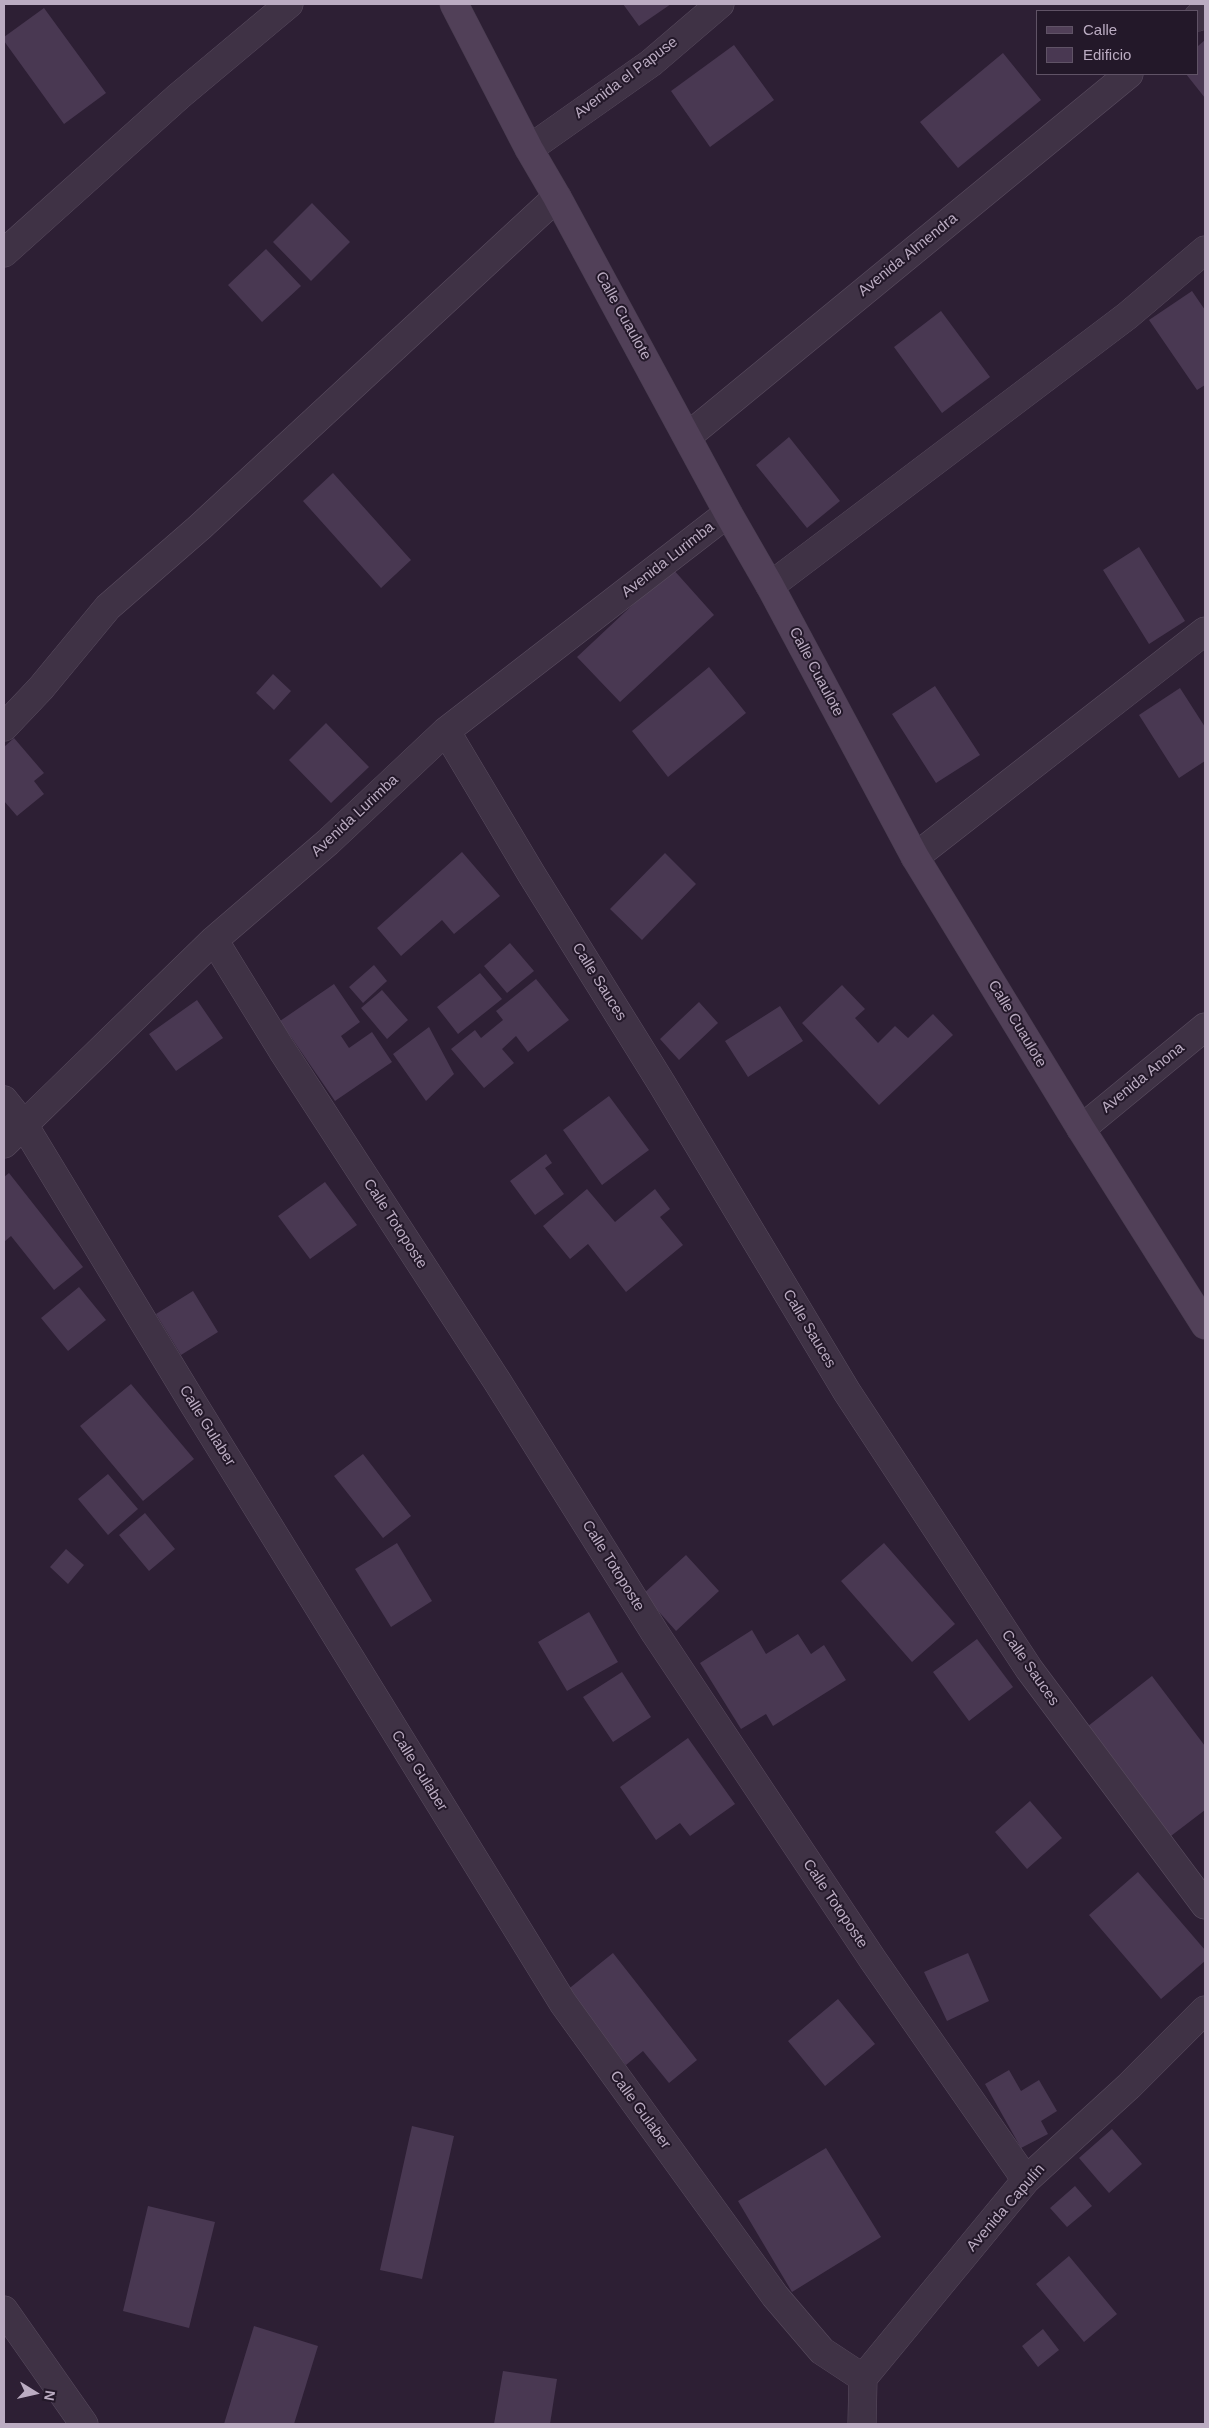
<!DOCTYPE html>
<html>
<head>
<meta charset="utf-8">
<style>
	body { margin:0 }
	#map { position:relative; width:1209px; height:2428px; overflow:hidden; background:#2d1f34; font-family:Arial,sans-serif }
	canvas { display:block }
	.frame { position:absolute; inset:0; border:5px solid #bbacc2; pointer-events:none }
	.legend { position:absolute; left:1036px; top:10px; width:162px; height:65px; box-sizing:border-box; background:#231829; border:1px solid #605366; margin:0; padding:6px 9px; list-style:none; font-size:15px; color:#bbacc2 }
	.legend li { display:flex; align-items:center; gap:10px; height:25px }
	.legend b { width:25px; border:1px solid #605366 }
	.north { position:absolute; left:10px; top:2368px; width:50px; height:50px; -webkit-text-stroke:4px #231829; paint-order:stroke; rotate:100deg; font-size:14px; font-weight:700; line-height:20px; text-align:center; color:#bbacc2 }
	.north::after { content:''; display:block; margin:auto; width:18px; height:22px; background:#bbacc2; clip-path:polygon(50% 0,100% 100%,50% 72%,0 100%) }
</style>
</head>
<body>
<div id="map">
<canvas width="1209" height="2428"></canvas>
<div class="frame"></div>
<ul class="legend">
<li><b style="height:6px;background:#514058"></b>Calle</li>
<li><b style="height:14px;background:#493852"></b>Edificio</li>
</ul>
<div class="north">N</div>
</div>
<script>
const ctx = document.querySelector('canvas').getContext('2d');
ctx.lineJoin = 'round';
function fill(path, color) { ctx.fillStyle = color; ctx.fill(path, 'evenodd'); }
const toPath = rows => new Path2D(rows.map(r => 'M' + r).join(''));
function strokePath(path, color, width, dash) { ctx.strokeStyle = color; ctx.lineWidth = width; ctx.lineCap = dash ? 'butt' : 'round'; ctx.setLineDash(dash || []); ctx.stroke(path); }
function drawText(font, color, halo, rows, align = 'center') {
  ctx.font = font + ' Arial,sans-serif'; ctx.lineWidth = 4; ctx.setLineDash([]); ctx.textBaseline = 'middle'; ctx.strokeStyle = halo; ctx.fillStyle = color; for (const [text, x, y, turn = 0] of rows) {
    ctx.save(); ctx.translate(x, y); ctx.rotate((+turn || 0) * Math.PI / 180); ctx.textAlign = isNaN(turn) ? turn : align; if (halo) ctx.strokeText(text, 0, 0); ctx.fillText(text, 0, 0); ctx.restore();
  }
}
fill(toPath([
	[623,4,671,4,639,26],
	[44,8,106,93,64,124,4,41,4,37],
	[1205,40,1205,98,1186,74,1198,74,1198,46],
	[734,45,774,100,710,147,671,91],
	[1003,53,1041,100,958,168,920,122],
	[312,203,350,242,311,281,273,242],
	[266,249,301,286,262,322,228,285],
	[1192,291,1205,310,1205,385,1197,390,1149,320],
	[941,311,990,377,942,413,894,347],
	[789,437,840,501,807,528,756,465],
	[333,473,411,560,381,588,303,501],
	[1139,547,1185,621,1149,644,1103,570],
	[672,568,714,615,620,702,577,657],
	[709,667,746,713,668,777,632,731],
	[273,674,291,691,274,710,256,693],
	[935,686,980,755,936,783,892,714],
	[1180,688,1205,727,1205,761,1179,778,1139,715],
	[326,723,369,767,331,803,289,760],
	[14,738,44,773,34,781,44,794,17,816,4,801,4,747],
	[462,852,500,896,454,934,442,920,401,956,377,928],
	[665,853,696,884,642,940,610,909],
	[510,943,534,971,507,993,484,966],
	[374,965,387,981,363,1003,349,987],
	[480,973,502,999,458,1034,437,1007],
	[536,979,569,1020,528,1052,516,1036,502,1049,514,1063,484,1088,451,1049,475,1030,481,1038,503,1020,496,1011],
	[334,984,360,1022,341,1036,349,1048,372,1032,392,1062,335,1101,280,1021],
	[842,985,865,1009,855,1018,878,1043,895,1026,908,1038,933,1014,953,1035,879,1105,802,1023],
	[382,990,408,1020,387,1039,361,1008],
	[197,1000,223,1038,176,1071,149,1034],
	[699,1002,718,1023,679,1060,660,1039],
	[780,1006,803,1041,748,1077,725,1041],
	[429,1027,454,1074,426,1101,393,1054],
	[609,1096,649,1150,602,1185,563,1130],
	[546,1154,552,1163,545,1168,564,1194,535,1215,510,1181],
	[9,1173,83,1267,54,1290,11,1236,4,1242,4,1177],
	[325,1182,357,1225,310,1259,278,1216],
	[587,1189,615,1222,655,1189,670,1209,660,1217,683,1245,626,1292,588,1244,570,1259,543,1226],
	[79,1287,106,1320,68,1351,41,1318],
	[193,1291,218,1332,181,1355,156,1314],
	[131,1384,194,1459,143,1501,80,1426],
	[363,1454,411,1516,383,1538,334,1476],
	[108,1474,138,1509,108,1535,78,1499],
	[145,1513,175,1549,149,1571,119,1535],
	[397,1543,432,1601,391,1627,355,1569],
	[884,1543,955,1624,912,1662,841,1581],
	[66,1549,84,1565,68,1584,50,1567],
	[686,1555,719,1591,676,1631,643,1594],
	[589,1612,618,1662,567,1691,538,1642],
	[752,1630,766,1654,798,1634,811,1654,824,1645,846,1680,773,1726,766,1714,741,1729,700,1663],
	[977,1639,1013,1687,969,1721,933,1672],
	[622,1672,651,1717,613,1742,583,1697],
	[1152,1676,1205,1746,1205,1810,1167,1839,1083,1730],
	[688,1738,735,1804,690,1836,680,1823,656,1840,620,1787],
	[1030,1801,1062,1838,1027,1869,995,1832],
	[1138,1872,1205,1950,1205,1961,1161,1999,1089,1915],
	[613,1953,697,2060,669,2083,643,2051,626,2065,566,1991],
	[968,1953,989,2001,947,2021,924,1972],
	[838,1999,875,2044,825,2086,788,2041],
	[1009,2070,1021,2091,1039,2080,1057,2111,1041,2121,1048,2134,1021,2148,985,2084],
	[412,2126,454,2136,422,2279,380,2270],
	[1112,2129,1142,2164,1109,2193,1079,2158],
	[826,2148,881,2237,792,2292,738,2201],
	[1075,2186,1092,2206,1067,2227,1050,2208],
	[148,2206,215,2222,189,2328,123,2311],
	[1069,2256,1117,2314,1084,2342,1036,2284],
	[254,2326,318,2346,294,2424,224,2424],
	[1043,2329,1059,2350,1038,2367,1022,2346],
	[503,2371,557,2379,550,2424,494,2424]
]), '#493852');
const street = toPath([
	[1198,17,1205,11],
	[529,149,651,63,720,4],
	[4,253,179,96,289,4],
	[688,436,1129,74],
	[770,586,1127,316,1205,250],
	[4,727,41,688,108,607,200,527,557,197],
	[446,731,532,875,662,1084,847,1392,1029,1669,1205,1905],
	[915,857,1205,631],
	[214,940,282,1050,497,1381,655,1633,873,1960,1026,2180],
	[4,1100,24,1125,191,1400,563,2003,775,2296,822,2351,863,2378],
	[1081,1129,1205,1027],
	[4,1144,214,940,328,842,446,731,728,513],
	[4,2310,84,2424],
	[863,2378,1026,2180,1129,2086,1205,2010],
	[862,2424,863,2378]
]);
const secondary = toPath([
	[454,4,529,149,557,197,728,513,770,586,915,857,1081,1129,1205,1325]
]);
strokePath(street, '#5a4d60', 29);
strokePath(secondary, '#483c4f', 29);
strokePath(street, '#3f3245', 28);
strokePath(secondary, '#514058', 28);
drawText('15px', '#bbacc2', '#231829', [
	["Avenida el Papuse",626,78,-37],
	["Avenida Almendra",908,255,-39],
	["Calle Cuaulote",623,316,61],
	["Avenida Lurimba",668,560,-38],
	["Calle Cuaulote",816,672,62],
	["Avenida Lurimba",355,816,-43],
	["Calle Sauces",599,982,58],
	["Calle Cuaulote",1017,1024,59],
	["Avenida Anona",1143,1078,-39],
	["Calle Totoposte",395,1224,57],
	["Calle Sauces",809,1329,59],
	["Calle Gulaber",207,1426,58],
	["Calle Totoposte",613,1566,58],
	["Calle Sauces",1030,1668,55],
	["Calle Gulaber",419,1771,58],
	["Calle Totoposte",835,1904,56],
	["Calle Gulaber",640,2110,54],
	["Avenida Capulín",1006,2208,-49]
]);
</script>
</body>
</html>
